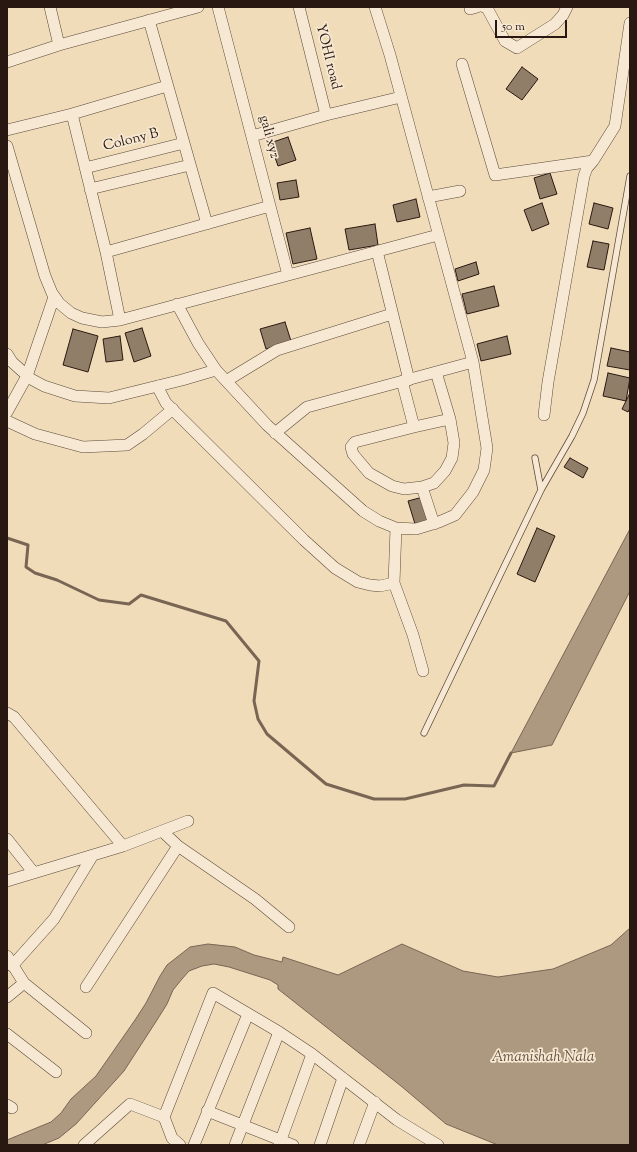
<!DOCTYPE html>
<html>
<head>
<meta charset="utf-8">
<style>
	body { margin:0 }
	#map { position:relative; width:637px; height:1152px; overflow:hidden; background:#f1dcb9; font-family:"Sorts Mill Goudy",serif }
	canvas { display:block }
	.frame { position:absolute; inset:0; border:8px solid #291811; pointer-events:none }
	.scale { position:absolute; left:495px; top:20px; width:72px; height:18px; box-sizing:border-box; border:2px solid #291811; border-top:0; padding-left:5px; font-size:12px; line-height:14px; white-space:nowrap; color:#291811; -webkit-text-stroke:3px #f6e8d2; paint-order:stroke }
</style>
</head>
<body>
<div id="map">
<canvas width="637" height="1152"></canvas>
<div class="frame"></div>
<div class="scale">50 m</div>
</div>
<script>
const ctx = document.querySelector('canvas').getContext('2d');
ctx.lineJoin = 'round';
function fill(path, color) { ctx.fillStyle = color; ctx.fill(path, 'evenodd'); }
const toPath = rows => new Path2D(rows.map(r => 'M' + r).join(''));
function strokePath(path, color, width, dash) { ctx.strokeStyle = color; ctx.lineWidth = width; ctx.lineCap = dash ? 'butt' : 'round'; ctx.setLineDash(dash || []); ctx.stroke(path); }
function drawText(font, color, halo, rows, align = 'center') {
  ctx.font = font + ' "Sorts Mill Goudy",serif'; ctx.lineWidth = 3.5; ctx.setLineDash([]); ctx.textBaseline = 'middle'; ctx.strokeStyle = halo; ctx.fillStyle = color; for (const [text, x, y, turn = 0] of rows) {
    ctx.save(); ctx.translate(x, y); ctx.rotate((+turn || 0) * Math.PI / 180); ctx.textAlign = isNaN(turn) ? turn : align; if (halo) ctx.strokeText(text, 0, 0); ctx.fillText(text, 0, 0); ctx.restore();
  }
}
const water = toPath([
	[630,529,630,591,552,745,511,753,630,529],
	[630,928,630,1145,498,1145,446,1124,401,1086,278,989,278,985,270,980,229,967,214,964,202,966,189,971,182,979,173,990,167,1004,157,1020,124,1071,76,1124,59,1138,42,1145,7,1145,7,1140,51,1122,61,1113,71,1099,96,1076,135,1020,146,1003,160,976,167,965,190,947,208,944,235,947,254,955,282,962,283,957,338,975,402,944,463,971,498,977,553,969,611,945,630,928]
]);
fill(water, '#ad9980');
strokePath(water, '#786554', 1);
strokePath(toPath([
	[7,538,28,545,26,567,35,573,57,580,99,600,129,604,141,595,226,621,259,661,254,701,258,719,267,734,326,784,374,799,405,799,464,785,494,786,511,753]
]), '#786554', 3);
const building = toPath([
	[522,67,538,79,522,100,506,89,522,67],
	[288,137,296,160,278,166,270,143,288,137],
	[550,173,557,194,540,199,534,178,550,173],
	[296,180,299,197,280,200,277,183,296,180],
	[416,199,420,217,397,222,393,205,416,199],
	[542,203,549,224,532,231,524,210,542,203],
	[594,203,613,208,608,229,589,224,594,203],
	[375,224,378,245,349,250,345,229,375,224],
	[310,228,317,259,293,264,286,233,310,228],
	[593,241,609,244,604,270,587,267,593,241],
	[476,262,479,274,458,281,455,269,476,262],
	[494,286,499,306,467,314,462,294,494,286],
	[285,322,291,341,266,349,260,329,285,322],
	[142,328,151,356,134,362,125,333,142,328],
	[73,329,98,336,88,372,63,365,73,329],
	[120,336,123,360,106,362,103,339,120,336],
	[507,336,511,354,481,361,477,344,507,336],
	[611,348,630,352,630,370,607,366,611,348],
	[608,373,630,378,626,401,603,396,608,373],
	[630,393,630,408,628,412,622,409,630,393],
	[570,458,588,468,583,478,564,467,570,458],
	[423,497,429,520,415,524,408,501,423,497],
	[537,528,555,536,535,582,517,574,537,528]
]);
fill(building, '#917e68');
strokePath(building, '#291811', 1);
const lane = toPath([
	[535,458,541,490],
	[424,733,541,490,572,436,583,413,594,380,630,176]
]);
const street = toPath([
	[50,7,59,45],
	[218,7,288,275],
	[299,7,326,115],
	[484,7,487,8,505,41,517,48,555,24,563,15,567,7],
	[470,9,477,7],
	[149,20,207,224],
	[7,62,59,45,198,7],
	[462,64,495,175,593,161],
	[72,114,106,252,120,320],
	[7,130,72,114,167,86],
	[252,136,326,115,401,97],
	[7,146,45,276,52,293,59,303,71,313,82,318,102,322,120,320,438,235],
	[85,168,184,143],
	[90,189,190,165],
	[428,197,460,191],
	[377,251,409,380],
	[106,252,270,206],
	[177,304,198,343,216,370,267,425,363,511,379,521,396,528,416,529,439,522,455,515,473,492,484,470,487,448,473,362,390,55,375,7],
	[7,354,12,362,31,379,44,386,75,396,109,398,182,380,216,370],
	[226,381,277,350,392,314],
	[402,381,414,427,355,442,351,447,353,454,369,473,392,486,404,489,422,487,434,483,445,471,452,458,454,443,450,419,436,372],
	[157,386,166,403,304,540,335,568,358,582,370,585,380,586,394,583],
	[7,412,27,376,54,297],
	[544,415,548,382,584,176,587,168,593,161,615,126,630,23],
	[7,421,35,434,83,447,127,445,143,434,173,409],
	[414,427,450,419],
	[275,433,307,407,473,362],
	[422,487,434,524],
	[396,528,394,583,413,635,423,671],
	[7,713,14,717,123,846],
	[162,831,188,821],
	[7,839,34,873],
	[7,881,123,846,162,831,178,846,255,899,289,927],
	[7,956,24,983,86,1033],
	[12,966,54,919,93,855],
	[86,987,178,846],
	[7,997,24,983],
	[7,1034,56,1072],
	[7,1105,12,1108],
	[207,1111,293,1145],
	[84,1145,130,1104,164,1117],
	[180,1145,172,1138,164,1117,213,993,279,1032],
	[194,1145,248,1014],
	[235,1145,279,1032,312,1054],
	[279,1145,312,1054,397,1120,438,1145],
	[320,1145,343,1078],
	[359,1145,375,1102]
]);
strokePath(lane, '#5b493b', 7);
strokePath(street, '#5b493b', 12);
strokePath(lane, '#f6e8d2', 5.5);
strokePath(street, '#f6e8d2', 11);
drawText('14px', '#291811', '#f6e8d2', [
	["YOHI road",327,57,76],
	["gali xyz",268,137,75],
	["Colony B",131,141,-14]
]);
drawText('italic 15px', '#5e4c3d', '#f6e8d2', [
	["Amanishah Nala",543,1058]
]);
</script>
</body>
</html>
